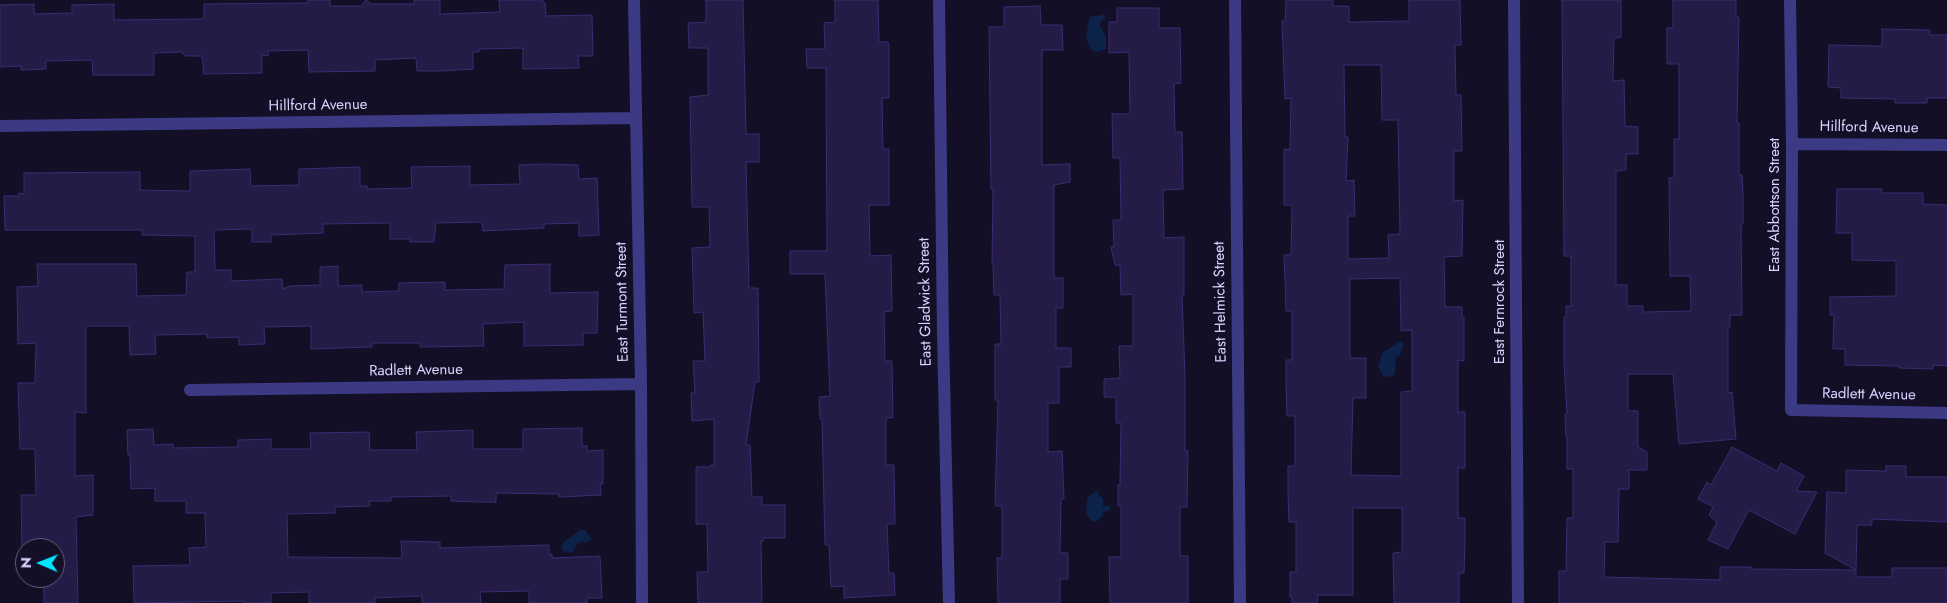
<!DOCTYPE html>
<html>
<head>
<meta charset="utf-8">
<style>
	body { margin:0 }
	#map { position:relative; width:1947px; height:603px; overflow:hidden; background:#130f26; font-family:Jost,sans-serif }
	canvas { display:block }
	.north { position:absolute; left:15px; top:538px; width:50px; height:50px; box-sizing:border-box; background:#130f26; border:1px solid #625e7d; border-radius:50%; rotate:271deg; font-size:14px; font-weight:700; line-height:20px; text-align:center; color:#d9d4ff }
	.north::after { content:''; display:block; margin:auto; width:18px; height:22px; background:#00e5ff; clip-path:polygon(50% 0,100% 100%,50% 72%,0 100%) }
</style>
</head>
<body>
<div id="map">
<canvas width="1947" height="603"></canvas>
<div class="north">N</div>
</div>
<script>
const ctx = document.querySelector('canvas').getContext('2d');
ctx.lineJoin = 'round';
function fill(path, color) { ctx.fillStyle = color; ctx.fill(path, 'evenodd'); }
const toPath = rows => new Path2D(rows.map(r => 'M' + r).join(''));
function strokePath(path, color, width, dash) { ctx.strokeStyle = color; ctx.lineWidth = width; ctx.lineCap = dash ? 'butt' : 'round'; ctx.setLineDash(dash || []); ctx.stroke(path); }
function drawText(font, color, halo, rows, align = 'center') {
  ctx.font = font + ' Jost,sans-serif'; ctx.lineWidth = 5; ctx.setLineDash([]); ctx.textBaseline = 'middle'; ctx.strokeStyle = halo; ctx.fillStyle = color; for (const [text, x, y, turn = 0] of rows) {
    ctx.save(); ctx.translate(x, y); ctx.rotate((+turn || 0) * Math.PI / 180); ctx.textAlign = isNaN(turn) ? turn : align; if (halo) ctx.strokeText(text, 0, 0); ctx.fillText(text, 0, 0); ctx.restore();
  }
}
fill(toPath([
	[1105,14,1105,20,1101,20,1100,26,1106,36,1106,49,1096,52,1091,49,1086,39,1088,24,1090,17],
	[1400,341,1403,343,1403,348,1400,355,1396,358,1395,373,1393,376,1384,377,1378,367,1382,353],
	[1098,491,1099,496,1103,498,1103,507,1106,505,1111,508,1109,511,1103,512,1103,516,1097,521,1093,522,1086,515,1087,498,1094,492],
	[580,530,585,530,592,539,586,543,582,541,578,543,573,552,569,553,563,551,561,547,564,542]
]), '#0c2248');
const building = toPath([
	[308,0,330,0,330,6,361,6,366,0,371,4,414,4,414,0,440,0,440,14,500,12,499,0,543,0,543,3,545,3,546,16,592,15,593,56,578,56,579,68,523,69,523,48,479,49,479,52,473,52,473,69,440,71,417,71,416,58,375,60,375,71,309,72,308,50,268,51,268,56,262,55,262,73,204,74,202,56,185,56,182,52,154,53,154,75,93,75,92,60,46,61,46,69,21,70,21,66,0,67,0,5,34,4,34,14,72,13,72,5,114,4,114,20,201,19,204,18,204,4,308,3,308,0],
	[706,0,743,0,746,134,759,134,759,162,746,162,749,288,758,288,759,382,755,382,746,445,750,445,752,497,762,497,762,505,785,505,785,538,763,538,763,541,761,541,762,603,698,603,697,572,708,572,707,524,696,524,696,467,710,467,711,465,714,465,714,419,692,421,691,393,695,393,693,361,705,361,703,312,694,313,692,248,710,247,709,207,692,207,690,97,708,95,708,48,689,48,688,23,706,22,706,0],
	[835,0,878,0,879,42,888,42,889,46,889,98,882,98,883,149,889,149,889,205,869,205,870,256,891,255,892,311,884,312,885,361,892,361,893,418,886,418,886,465,894,465,895,524,887,524,889,573,894,573,895,595,844,598,844,586,831,587,829,545,825,545,822,419,820,419,819,397,830,396,825,274,790,274,790,251,827,251,826,68,807,68,806,49,825,49,824,23,835,22,835,0],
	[1286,0,1333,0,1333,6,1349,6,1349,22,1409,21,1409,0,1460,0,1461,45,1455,45,1456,95,1461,95,1462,151,1454,151,1454,201,1463,200,1462,256,1444,257,1445,307,1462,307,1462,317,1464,317,1464,361,1458,360,1458,412,1465,412,1465,468,1458,468,1458,518,1465,518,1465,543,1464,573,1459,573,1459,603,1394,603,1393,553,1402,552,1402,508,1353,508,1353,595,1318,595,1317,603,1292,603,1292,597,1290,597,1290,572,1296,572,1296,522,1289,522,1288,492,1288,466,1295,466,1295,416,1287,416,1286,386,1286,360,1292,360,1292,311,1286,311,1285,280,1284,255,1291,255,1292,205,1284,205,1284,149,1290,150,1291,98,1285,99,1282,21,1285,21,1286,0],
	[1344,65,1381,65,1382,120,1398,120,1400,234,1388,235,1389,258,1348,259,1348,216,1355,216,1354,180,1346,181,1348,137,1345,137,1344,65],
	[1400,278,1401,331,1412,330,1412,391,1401,392,1401,476,1351,475,1353,398,1366,398,1366,358,1350,358,1350,279,1400,278],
	[1562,0,1621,0,1621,37,1614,38,1613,81,1624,80,1625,126,1638,127,1638,154,1626,154,1626,170,1616,171,1616,285,1627,285,1627,306,1643,306,1643,312,1691,311,1690,276,1670,276,1669,178,1674,178,1674,139,1679,139,1679,64,1667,64,1667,28,1673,28,1673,0,1736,0,1736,17,1739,17,1737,123,1739,123,1739,175,1742,175,1743,194,1743,224,1741,224,1742,315,1730,315,1730,327,1728,327,1728,393,1732,392,1736,439,1679,444,1673,374,1628,374,1628,411,1638,411,1638,447,1647,452,1647,470,1629,470,1629,489,1619,489,1618,542,1605,542,1604,577,1720,580,1720,567,1751,567,1751,569,1856,570,1856,577,1892,577,1892,568,1947,568,1947,603,1559,603,1559,571,1566,571,1567,518,1573,518,1573,469,1567,469,1567,437,1566,437,1565,414,1567,414,1564,362,1564,317,1566,317,1566,306,1571,306,1571,256,1564,256,1562,0],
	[1040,6,1041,25,1062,25,1063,50,1042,50,1042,165,1070,164,1070,182,1054,185,1054,278,1063,278,1063,308,1056,308,1056,348,1071,348,1071,367,1059,367,1059,403,1048,403,1048,452,1062,451,1064,499,1061,499,1060,553,1068,553,1068,579,1060,579,1060,603,998,603,997,558,1002,558,1002,506,996,506,995,503,998,400,995,400,995,344,1001,344,1000,295,994,295,993,264,992,264,993,189,991,189,989,27,1004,27,1004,7,1040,6],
	[1117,8,1159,8,1159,28,1180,28,1181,83,1174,84,1175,132,1182,132,1183,189,1163,190,1164,238,1184,237,1184,295,1182,295,1185,376,1185,451,1188,451,1187,507,1180,507,1180,556,1188,556,1188,603,1110,603,1109,557,1121,557,1121,506,1118,506,1118,485,1120,485,1121,423,1116,423,1116,397,1104,397,1104,379,1120,378,1119,346,1133,346,1133,294,1121,295,1120,265,1115,265,1111,247,1114,247,1113,220,1121,220,1120,158,1113,158,1112,114,1130,114,1129,52,1109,53,1109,22,1117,22,1117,8],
	[1882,29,1930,30,1930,35,1947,35,1947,98,1927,98,1927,103,1895,103,1895,99,1841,98,1841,88,1828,87,1829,45,1882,46,1882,29],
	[544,164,578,165,579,179,597,178,599,235,579,236,579,223,544,224,544,228,483,231,482,222,436,223,434,242,410,242,410,239,390,239,390,223,323,224,323,233,271,235,271,242,252,242,252,229,214,230,215,270,231,270,231,281,282,279,283,289,290,286,320,285,320,267,338,266,338,286,362,285,362,292,399,291,399,283,445,282,445,290,504,289,505,265,550,264,550,293,598,292,597,333,583,333,583,345,524,346,524,322,483,324,484,346,420,347,420,343,372,343,372,347,311,349,311,326,264,327,265,344,239,345,239,337,207,338,207,334,155,335,156,354,130,355,129,326,86,326,86,413,75,412,75,476,93,475,93,515,76,517,78,603,44,603,44,578,55,578,55,548,25,548,25,554,22,554,21,495,36,495,35,449,20,449,18,383,35,383,36,343,18,344,17,287,38,286,37,264,136,264,137,296,186,295,187,272,195,272,195,236,142,235,142,230,5,230,4,196,19,196,19,193,24,194,24,173,140,172,140,190,190,191,190,171,250,169,251,186,299,185,299,169,360,167,360,186,367,186,367,189,412,188,411,167,470,166,470,185,520,184,519,165,544,164],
	[1837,189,1882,189,1882,193,1923,193,1923,204,1947,205,1947,366,1933,365,1933,369,1899,368,1899,366,1845,365,1845,349,1833,349,1834,315,1830,315,1830,297,1896,296,1896,261,1852,260,1852,233,1836,233,1837,189],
	[582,428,582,446,587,446,587,451,603,450,603,484,600,484,601,495,559,497,559,494,496,493,496,502,477,502,451,501,451,496,391,497,391,501,369,501,370,506,335,507,335,513,287,514,288,557,402,558,401,541,440,542,440,548,549,545,549,554,552,554,552,558,600,556,602,598,587,598,587,603,529,603,529,591,480,592,481,603,422,603,422,596,375,598,375,603,309,603,309,592,271,593,271,603,243,603,243,601,134,603,133,566,190,565,189,548,206,547,205,513,186,513,186,501,155,501,155,488,131,489,130,455,128,455,127,430,153,429,154,445,173,444,173,448,238,447,238,440,271,439,271,449,311,449,310,433,369,432,370,450,417,450,416,432,473,430,473,449,523,449,523,429,582,428],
	[1732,447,1777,471,1781,463,1804,476,1796,491,1817,492,1795,534,1749,510,1728,549,1708,540,1717,522,1709,515,1713,507,1698,499,1707,482,1711,485,1732,447],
	[1886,466,1906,466,1906,477,1947,477,1947,522,1872,519,1872,525,1857,525,1856,570,1825,553,1827,492,1846,493,1846,470,1886,471,1886,466]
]);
fill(building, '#241b47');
strokePath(building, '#3b2d73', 1);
strokePath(toPath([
	[634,0,641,384,642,603],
	[939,0,943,335,949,603],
	[1235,0,1240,603],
	[1514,0,1518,603],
	[1790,0,1792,144,1791,410,1947,413],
	[0,126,636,118],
	[1792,144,1947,145],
	[190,390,641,384]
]), '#3d3a85', 12);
drawText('15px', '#d9d4ff', '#130f26', [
	["Hillford Avenue",318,106,-1],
	["Hillford Avenue",1869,128,1],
	["East Abbottson Street",1775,205,-90],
	["East Turmont Street",623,302,-91],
	["East Gladwick Street",926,302,-91],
	["East Helmick Street",1221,302,-91],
	["East Fernrock Street",1500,302,-90],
	["Radlett Avenue",416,371,-1],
	["Radlett Avenue",1869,395,1]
]);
</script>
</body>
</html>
